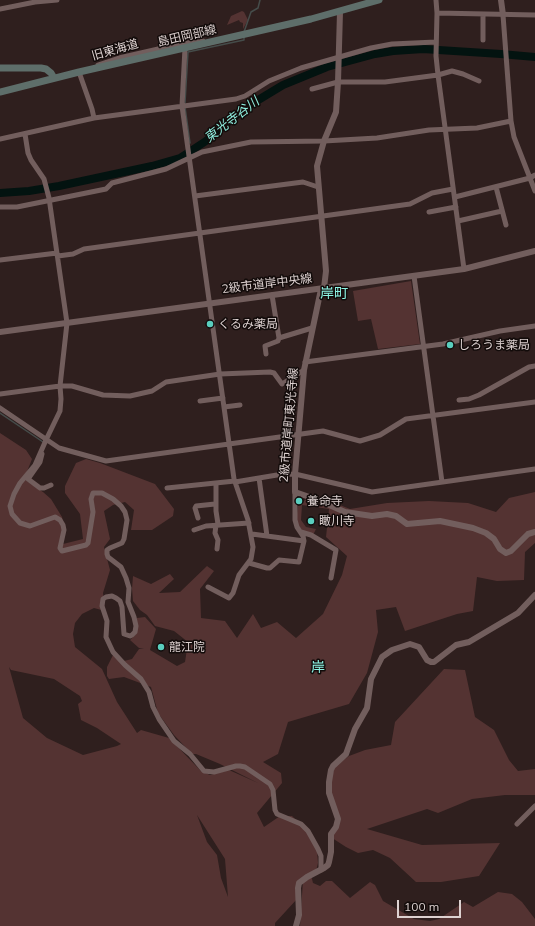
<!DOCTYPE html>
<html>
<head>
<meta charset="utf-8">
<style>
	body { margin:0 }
	#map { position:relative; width:535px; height:926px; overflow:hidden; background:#2f1f1e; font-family:Mulish,sans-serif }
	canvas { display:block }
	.scale { position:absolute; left:397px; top:900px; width:64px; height:18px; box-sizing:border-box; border:2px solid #ded2d1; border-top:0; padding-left:5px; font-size:12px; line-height:14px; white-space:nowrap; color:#ded2d1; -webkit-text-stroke:3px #120b0a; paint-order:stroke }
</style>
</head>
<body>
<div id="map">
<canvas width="535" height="926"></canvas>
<div class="scale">100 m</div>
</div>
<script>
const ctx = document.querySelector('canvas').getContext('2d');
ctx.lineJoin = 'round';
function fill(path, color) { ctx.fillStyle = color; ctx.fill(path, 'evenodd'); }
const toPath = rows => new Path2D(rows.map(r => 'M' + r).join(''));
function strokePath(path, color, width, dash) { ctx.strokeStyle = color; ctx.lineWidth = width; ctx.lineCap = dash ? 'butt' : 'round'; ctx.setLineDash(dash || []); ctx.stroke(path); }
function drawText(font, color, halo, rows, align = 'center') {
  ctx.font = font + ' Mulish,"Noto Sans JP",sans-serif'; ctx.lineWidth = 3; ctx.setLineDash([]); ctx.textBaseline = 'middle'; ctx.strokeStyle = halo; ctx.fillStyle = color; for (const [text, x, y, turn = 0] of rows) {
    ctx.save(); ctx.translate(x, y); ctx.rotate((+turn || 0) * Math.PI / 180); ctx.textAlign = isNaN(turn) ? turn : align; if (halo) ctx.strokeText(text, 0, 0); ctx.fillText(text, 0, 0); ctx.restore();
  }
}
fill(toPath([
	[242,11,244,12,248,20,243,29,243,23,240,22,239,20,227,25,231,16],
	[411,281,420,344,378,349,371,319,358,321,353,291],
	[0,433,26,450,32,459,24,479,43,492,51,499,62,517,65,531,60,538,63,544,83,539,80,514,65,493,65,486,76,463,86,459,100,463,155,484,174,509,173,516,152,530,131,530,134,510,125,502,113,505,104,511,110,539,104,547,110,570,103,593,105,611,94,608,82,614,75,623,73,634,75,647,102,669,117,702,137,733,141,730,169,738,201,771,210,775,229,770,258,783,220,764,196,754,192,754,174,735,158,713,151,687,124,677,109,679,107,676,107,667,114,653,124,661,132,659,139,649,144,649,139,648,130,640,136,634,137,618,145,617,156,629,150,650,177,666,185,662,188,642,174,631,155,626,147,615,140,610,133,601,132,589,133,576,151,584,170,574,174,579,159,593,180,592,207,566,214,571,200,589,201,618,225,621,237,638,253,614,261,628,277,622,296,638,323,614,342,575,347,556,326,537,329,509,302,505,301,520,306,527,316,529,313,535,302,531,296,521,298,506,312,494,350,509,387,503,429,501,468,503,496,512,509,498,535,492,535,543,525,552,524,580,497,581,477,577,473,611,457,614,405,631,396,607,376,610,378,632,367,673,349,704,288,722,278,754,263,762,281,773,282,783,257,813,264,827,280,816,292,816,311,835,317,850,318,863,316,871,300,882,297,899,275,923,275,926,0,926],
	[9,667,11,670,54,679,80,696,82,701,78,704,81,720,97,728,121,744,117,746,83,755,47,738,23,718],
	[197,815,225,859,228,897,221,878,217,855,207,842],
	[444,669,465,670,475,717,494,730,509,760,518,771,535,769,535,795,505,795,472,799,438,813,427,809,367,829,422,845,500,843,479,876,441,882,416,882,390,858,373,850,358,853,346,847,329,836,340,820,327,787,336,765,349,756,365,750,391,745,395,722],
	[311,875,313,883,320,886,326,881,332,881,350,898,370,882,375,885,383,901,414,919,430,921,439,919,464,902,473,907,498,892,512,894,522,902,535,919,535,926,300,926,303,880]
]), '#543332');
strokePath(toPath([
	[244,32,251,12,258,8,260,0],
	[185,103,188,52,244,40,244,36],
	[185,107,190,143],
	[0,413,43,442]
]), '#454c4a', 1.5);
strokePath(toPath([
	[0,193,29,191,59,186,152,166,180,158,206,141,245,108,283,85,327,67,375,54,393,51,423,49,501,54,535,57]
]), '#031310', 8);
strokePath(toPath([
	[436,0,437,13,436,56,438,75,464,269],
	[0,9,35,2,57,0],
	[437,13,535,15],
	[503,15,511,121,514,137,535,191],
	[483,40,483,14],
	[185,48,182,106,234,479,248,520,253,547,251,559,239,575,233,593,229,598,208,587],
	[98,65,119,58,180,44,203,41],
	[81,71,79,72,92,109,94,118],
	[312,89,338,82,385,82,438,75,452,71,463,74,479,81],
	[25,134,28,153,31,160,44,179,49,198,67,323,60,386,61,399,60,411,46,440,35,465,20,483,14,494,10,506,12,514,20,523,30,526,55,517,60,520,63,525,64,530,60,548,62,551,86,545,88,543,93,512,91,499,93,493,102,493,113,499,121,506,125,512,127,520,124,539,122,543,110,548,107,550,107,554,108,557,121,567,126,578,129,588,128,602,134,617,136,626,135,632,132,635,130,636,124,634,122,607,120,601,116,598,112,596,106,597,103,599,102,606,107,621,106,637,113,652,125,665,141,679,149,692,153,707,159,719,174,741,190,754,204,771,214,772,236,766,240,766,245,767,270,784,273,790,275,810,277,814,301,824,308,831,318,849,321,856,321,870],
	[0,139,94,118,236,99,245,96,269,81,301,68,371,48,392,44,436,42],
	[496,187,506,225],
	[195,196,303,182,318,187],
	[455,197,530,178,535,175],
	[0,207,17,207,106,189,112,183,166,169,202,152,251,142,324,141,377,138,429,130,477,128,511,121],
	[429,212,456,207],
	[458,221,502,211],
	[58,256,73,254,84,249,410,204,432,193,453,189],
	[0,260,57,253],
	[414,276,442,482],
	[272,295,279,338,312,328],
	[266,354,265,346,278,341,279,338],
	[305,362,443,344,500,331,535,326],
	[0,394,60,386,72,386,103,395,130,396,152,391,166,382,220,374,270,372,274,373,282,384,304,370],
	[459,400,469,399,479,395,529,367,535,366],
	[200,401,223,398],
	[224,407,240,405],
	[0,408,59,448,106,461,323,431,360,441,380,435,406,419,535,402],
	[42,454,40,462,28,479,40,488,44,488,51,485],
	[259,478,267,536],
	[235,482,277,475,295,474,372,492,535,469],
	[216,483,216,511,218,524],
	[167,488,235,481],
	[198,518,195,508,196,506,215,504],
	[216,525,215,533,218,540,217,549],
	[194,530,206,526,249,523],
	[301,532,311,535,336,550,331,578],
	[252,534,304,541],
	[249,563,267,568,270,568,279,560,299,562,304,541,303,536,297,527,295,520,295,492],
	[517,824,535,806]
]), '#725e5d', 5);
strokePath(toPath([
	[501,0,503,15],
	[324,288,326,271,317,166,324,141,336,112,338,82,340,12],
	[321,289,304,370,295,474,295,492,318,500,345,512,372,516,387,514,396,516,407,524,440,521,473,528,486,533,494,539,500,549,506,553,511,551,528,534,535,532],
	[0,332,464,269,535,251],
	[296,926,299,915,298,888,299,883,307,877,324,868,328,865,329,862,331,852,331,834,336,827,338,819,329,793,329,782,331,770,333,766,346,754,355,729,367,708,371,679,382,657,392,650,410,644,419,647,427,660,431,662,434,662,456,645,469,642,518,613,535,595]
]), '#725e5d', 6);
strokePath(toPath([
	[0,68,41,68,46,69,51,73,54,78],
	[0,92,79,72,311,19,379,0]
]), '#5e6e6a', 7);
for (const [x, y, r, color] of [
	[210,324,4,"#5acebe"],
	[450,345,4,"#5acebe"],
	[299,501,4,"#5acebe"],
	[311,521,4,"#5acebe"],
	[161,647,4,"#5acebe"]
]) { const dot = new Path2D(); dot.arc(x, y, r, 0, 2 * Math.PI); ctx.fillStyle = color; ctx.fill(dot); strokePath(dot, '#120b0a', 1.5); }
drawText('12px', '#ded2d1', '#120b0a', [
	["島田岡部線",187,36,-13],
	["旧東海道",115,50,-16],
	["2級市道岸中央線",267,284,-7],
	["2級市道岸町東光寺線",289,425,-85]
]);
drawText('12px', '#ded2d1', '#120b0a', [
	["くるみ薬局",218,324],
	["しろうま薬局",458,345],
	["養命寺",307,501],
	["瞰川寺",319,521],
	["龍江院",169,647]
], 'left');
drawText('italic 13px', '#8feedf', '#120b0a', [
	["東光寺谷川",232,120,-38]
]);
drawText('14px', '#8ef5e5', '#120b0a', [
	["岸町",334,294],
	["岸",318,668]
]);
</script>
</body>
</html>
